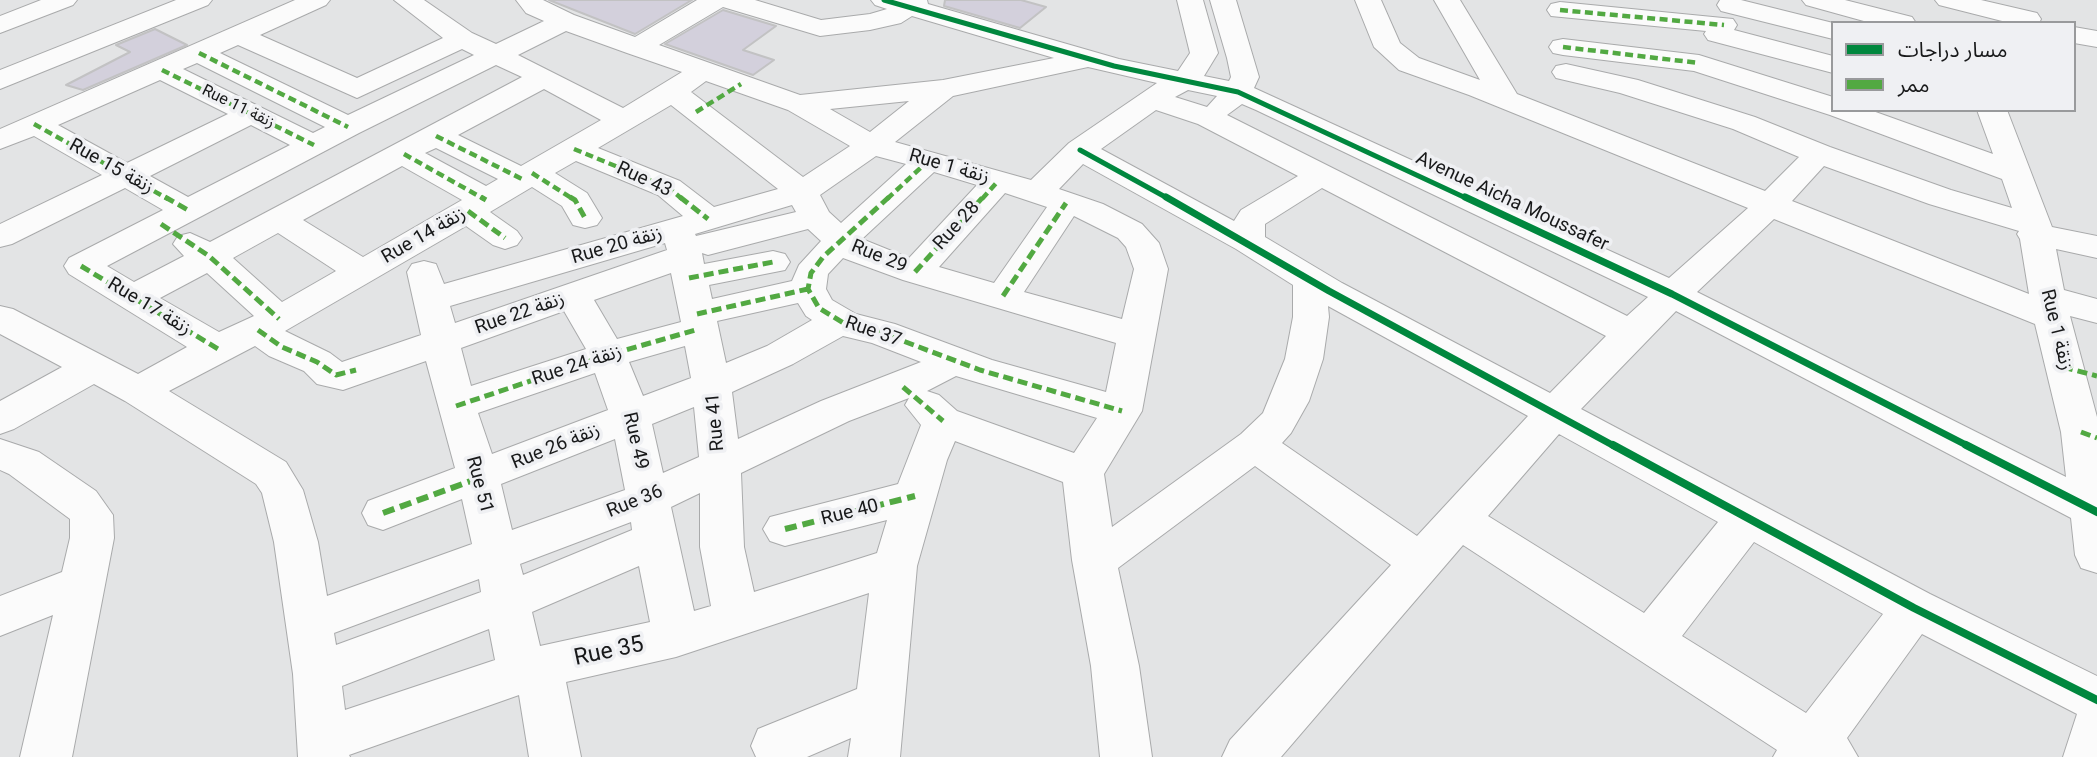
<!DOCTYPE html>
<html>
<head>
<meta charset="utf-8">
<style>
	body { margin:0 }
	#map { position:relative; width:2097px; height:757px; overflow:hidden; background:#e3e4e5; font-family:Roboto,"Noto Sans Arabic",sans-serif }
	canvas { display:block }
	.legend { position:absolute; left:1831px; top:21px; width:245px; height:91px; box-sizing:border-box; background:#eff0f3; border:2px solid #999a9c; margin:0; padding:9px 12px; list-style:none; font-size:21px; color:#18191a }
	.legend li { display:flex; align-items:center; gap:14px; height:35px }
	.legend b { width:35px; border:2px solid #999a9c }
</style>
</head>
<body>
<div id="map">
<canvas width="2097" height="757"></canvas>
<ul class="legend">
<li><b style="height:9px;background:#00873e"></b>مسار دراجات</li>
<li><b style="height:9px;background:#52a942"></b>ممر</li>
</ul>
</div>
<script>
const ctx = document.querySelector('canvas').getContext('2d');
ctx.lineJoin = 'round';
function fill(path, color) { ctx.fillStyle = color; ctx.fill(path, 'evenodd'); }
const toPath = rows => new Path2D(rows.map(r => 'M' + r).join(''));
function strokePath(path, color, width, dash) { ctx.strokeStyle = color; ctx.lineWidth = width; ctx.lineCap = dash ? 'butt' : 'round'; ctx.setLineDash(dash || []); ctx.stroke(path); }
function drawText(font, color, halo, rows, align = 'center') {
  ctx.font = font + ' Roboto,"Noto Sans Arabic",sans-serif'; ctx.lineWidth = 7; ctx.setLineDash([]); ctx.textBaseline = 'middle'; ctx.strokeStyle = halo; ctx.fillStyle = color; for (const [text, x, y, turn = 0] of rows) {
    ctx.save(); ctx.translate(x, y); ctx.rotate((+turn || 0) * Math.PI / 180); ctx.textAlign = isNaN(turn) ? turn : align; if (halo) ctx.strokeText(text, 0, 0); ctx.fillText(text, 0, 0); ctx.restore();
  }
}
const building = toPath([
	[549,0,692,0,635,34,549,0],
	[945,0,1021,0,1046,7,1020,28,944,6,945,0],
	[723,10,776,26,743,50,774,60,753,75,665,44,723,10],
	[155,29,187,45,83,90,66,85,130,52,116,45,155,29]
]);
fill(building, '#d3d0dc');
strokePath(building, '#c2c2c3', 2);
const minor = toPath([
	[41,0,77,0,73,5,0,33,0,16,41,0],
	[176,0,212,0,208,5,0,89,0,70,176,0],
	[295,0,330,0,326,5,260,35,357,78,443,38,394,0,424,0,472,33,496,44,544,21,526,13,516,0,543,0,574,15,635,37,697,0,755,0,821,20,870,14,887,9,875,5,871,0,927,0,928,4,1119,59,1178,71,1190,53,1177,0,1203,0,1218,53,1204,76,1229,81,1231,77,1227,58,1210,0,1236,0,1259,77,1254,88,1669,278,1748,208,1469,95,1399,70,1374,47,1355,0,1381,0,1400,43,1419,58,1480,80,1434,0,1460,0,1517,94,1765,191,1799,157,1733,129,1620,93,1556,78,1552,72,1556,66,1566,64,1638,80,1755,117,1830,147,1951,190,2012,208,2002,179,1830,115,1694,71,1563,55,1553,53,1549,47,1553,41,1563,39,1699,55,1833,97,1833,110,1870,110,1993,154,1977,110,2007,110,2052,227,2097,236,2097,258,2056,249,2064,290,2097,299,2097,323,2070,316,2097,417,2097,573,2081,568,2075,555,2071,518,1676,311,1581,409,1930,594,2097,676,2097,757,2063,757,2077,714,1922,634,1847,738,1858,757,1773,757,1777,750,1463,545,1281,757,1222,757,1230,740,1391,565,1255,466,1118,568,1139,666,1152,757,1100,757,1091,666,1072,560,1063,482,955,441,947,460,917,566,900,757,848,757,851,738,807,757,756,757,751,746,758,729,857,689,869,593,676,657,566,682,581,757,529,757,519,695,349,755,350,757,298,757,293,674,274,542,262,493,256,484,125,401,94,384,14,429,0,434,0,401,62,367,0,334,0,306,13,309,138,374,187,347,69,274,64,266,69,258,163,210,125,188,12,244,0,247,0,224,102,175,34,136,0,149,0,129,295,0],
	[723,7,820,36,870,30,901,23,912,16,1054,58,943,80,800,95,659,45,723,7],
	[566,31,627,53,682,72,623,108,518,55,566,31],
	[238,45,357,98,462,49,474,55,348,115,220,53,238,45],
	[197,63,325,127,313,133,183,69,197,63],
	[496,65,522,77,210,242,190,233,178,236,173,244,184,256,134,282,107,266,359,133,496,65],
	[1088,67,1157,83,1069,143,1031,180,895,142,953,96,1088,67],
	[160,80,228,114,127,163,58,125,160,80],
	[706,81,788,110,850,146,803,177,691,92,706,81],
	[544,89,601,120,521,166,458,135,544,89],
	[1188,90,1217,96,1207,107,1175,97,1188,90],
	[909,101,870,132,830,109,909,101],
	[1242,104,1256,110,1648,297,1627,316,1227,115,1242,104],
	[671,105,778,189,714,207,680,181,598,148,671,105],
	[1156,110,1198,124,1298,176,1241,210,1234,221,1101,149,1156,110],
	[251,125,290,145,188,197,150,176,251,125],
	[436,148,498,179,486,186,425,153,436,148],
	[876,156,906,164,841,223,829,212,820,195,876,156],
	[576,161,658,195,683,216,444,284,436,264,424,261,412,264,407,272,421,335,342,362,330,353,285,331,466,226,493,245,505,249,517,245,522,238,517,231,490,212,532,187,562,206,573,225,585,228,597,225,602,218,587,193,555,173,576,161],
	[1083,164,1236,249,1293,285,1293,317,1285,359,1263,413,1241,434,1112,527,1104,474,1142,411,1168,269,1159,243,1142,224,1103,204,1059,189,1083,164],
	[402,166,462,200,363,257,303,220,402,166],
	[1824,166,1929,204,2019,231,2017,234,2020,239,2029,294,1792,201,1824,166],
	[934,172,977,185,909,258,862,239,934,172],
	[1322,188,1606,336,1550,393,1342,283,1265,237,1265,224,1322,188],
	[1005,193,1047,207,994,283,939,267,1005,193],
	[792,205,796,212,696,236,695,234,792,205],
	[1074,216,1118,238,1126,247,1134,269,1122,319,1024,292,1074,216],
	[1774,219,2035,324,2061,432,2066,477,1697,292,1774,219],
	[808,229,821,241,799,265,792,281,712,299,709,285,785,270,790,262,785,254,773,251,704,264,702,253,708,255,808,229],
	[278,233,336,271,282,302,233,258,278,233],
	[665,243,667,250,455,323,450,306,665,243],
	[843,258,903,280,1116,343,1106,392,992,360,895,324,856,314,832,300,826,289,828,274,843,258],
	[207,273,254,316,219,332,160,298,207,273],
	[671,273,681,322,617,339,594,300,671,273],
	[798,303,806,316,812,320,767,346,726,363,717,321,798,303],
	[1328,306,1528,416,1417,536,1282,443,1291,433,1309,401,1323,359,1329,317,1328,306],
	[564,311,586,349,471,386,461,348,564,311],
	[843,336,872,343,921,362,821,401,738,439,732,392,793,364,843,336],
	[255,346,269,356,304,371,317,384,343,390,426,361,455,468,368,501,362,513,368,525,383,530,462,499,472,544,327,596,318,542,303,490,286,462,169,391,255,346],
	[685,346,691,378,643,396,629,362,685,346],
	[595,373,608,410,492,454,478,413,595,373],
	[956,376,966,379,1097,418,1074,453,957,411,939,395,927,391,956,376],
	[909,398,905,405,921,425,898,484,770,517,763,529,770,541,785,546,887,520,877,553,754,592,744,547,741,473,849,421,909,398],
	[694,407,699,457,663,473,652,424,694,407],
	[1559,434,1718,522,1644,613,1488,516,1559,434],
	[615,439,625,490,512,530,501,484,615,439],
	[700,493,700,547,711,606,694,611,671,507,700,493],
	[631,522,632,530,523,575,520,564,631,522],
	[1754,542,1883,614,1806,713,1682,636,1754,542],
	[639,566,650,622,540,646,532,612,639,566],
	[479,579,481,592,336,645,334,633,479,579],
	[489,629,495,660,345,710,342,686,489,629],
	[1720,0,1741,0,1833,23,1833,39,1721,11,1717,5,1720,0],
	[1802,0,1845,0,1912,17,1916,23,1871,23,1806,5,1802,0],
	[1935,0,1981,0,2037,13,2041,19,2039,23,2010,23,1939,5,1935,0],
	[1560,2,1733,19,1737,25,1734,30,1833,56,1833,73,1708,40,1704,34,1706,31,1551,16,1547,10,1551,4,1560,2],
	[2074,27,2097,31,2097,47,2074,43,2074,27],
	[0,439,39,452,96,491,113,515,114,538,72,757,20,757,53,615,0,636,0,596,62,572,70,538,70,519,9,474,0,470,0,439]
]);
strokePath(minor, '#a9aaab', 2);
fill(minor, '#fbfbfb');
strokePath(toPath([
	[1560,10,1724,25],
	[1563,47,1699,63],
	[199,53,348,127],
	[162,70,314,145],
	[696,112,741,84],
	[34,124,168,199],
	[436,136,522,179],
	[574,149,669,188,682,199],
	[404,154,484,199],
	[532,173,573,199],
	[887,199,929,160],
	[982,199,998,181]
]), '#52a942', 4.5, [8, 4.5]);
strokePath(toPath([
	[165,197,188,210],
	[481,197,486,200],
	[570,197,575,200,585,218],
	[680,197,708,219],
	[889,197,823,257,811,273,808,289,819,308,845,324,882,333,980,370,1122,411],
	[468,211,505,238],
	[161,224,209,256,279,319],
	[81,266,218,349],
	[915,272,983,197],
	[689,278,773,262],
	[1003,296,1066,203],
	[697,314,808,289],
	[258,330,282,347,317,362,336,375,356,370],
	[2063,367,2097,376],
	[903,387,943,421],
	[456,406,608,355,699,329],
	[2081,432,2097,438]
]), '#52a942', 5, [10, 5]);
strokePath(toPath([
	[383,513,479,478],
	[785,529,915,496]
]), '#52a942', 6, [12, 6]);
strokePath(toPath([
	[884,0,1114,66,1238,92,1468,199],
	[1080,150,1169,199]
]), '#00873e', 5);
strokePath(toPath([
	[1166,197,1329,291,1616,447],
	[1465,197,1672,294,1970,447]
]), '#00873e', 7);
strokePath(toPath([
	[1613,445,1914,608,2097,700],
	[1966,445,2097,512]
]), '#00873e', 8);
drawText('16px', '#18191a', '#eff0f3', [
	["Rue 11 زنقة",238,107,26]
]);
drawText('19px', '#18191a', '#eff0f3', [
	["Rue 15 زنقة",111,167,29],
	["Rue 1 زنقة",949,167,16],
	["Rue 43",644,180,25],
	["Avenue Aicha Moussafer",1512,202,25],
	["Rue 28",957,226,-48],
	["Rue 14 زنقة",424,236,-30],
	["Rue 20 زنقة",617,246,-16],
	["Rue 29",879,257,22],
	["Rue 17 زنقة",149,307,31],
	["Rue 22 زنقة",520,314,-19],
	["Rue 1 زنقة",2056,330,76],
	["Rue 37",873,332,19],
	["Rue 24 زنقة",577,366,-18],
	["Rue 41",716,422,-95],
	["Rue 49",635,441,77],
	["Rue 26 زنقة",556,447,-22],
	["Rue 51",479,485,75],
	["Rue 36",635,502,-22],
	["Rue 40",850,513,-14]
]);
drawText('23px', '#18191a', '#eff0f3', [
	["Rue 35",609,652,-12]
]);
</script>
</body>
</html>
